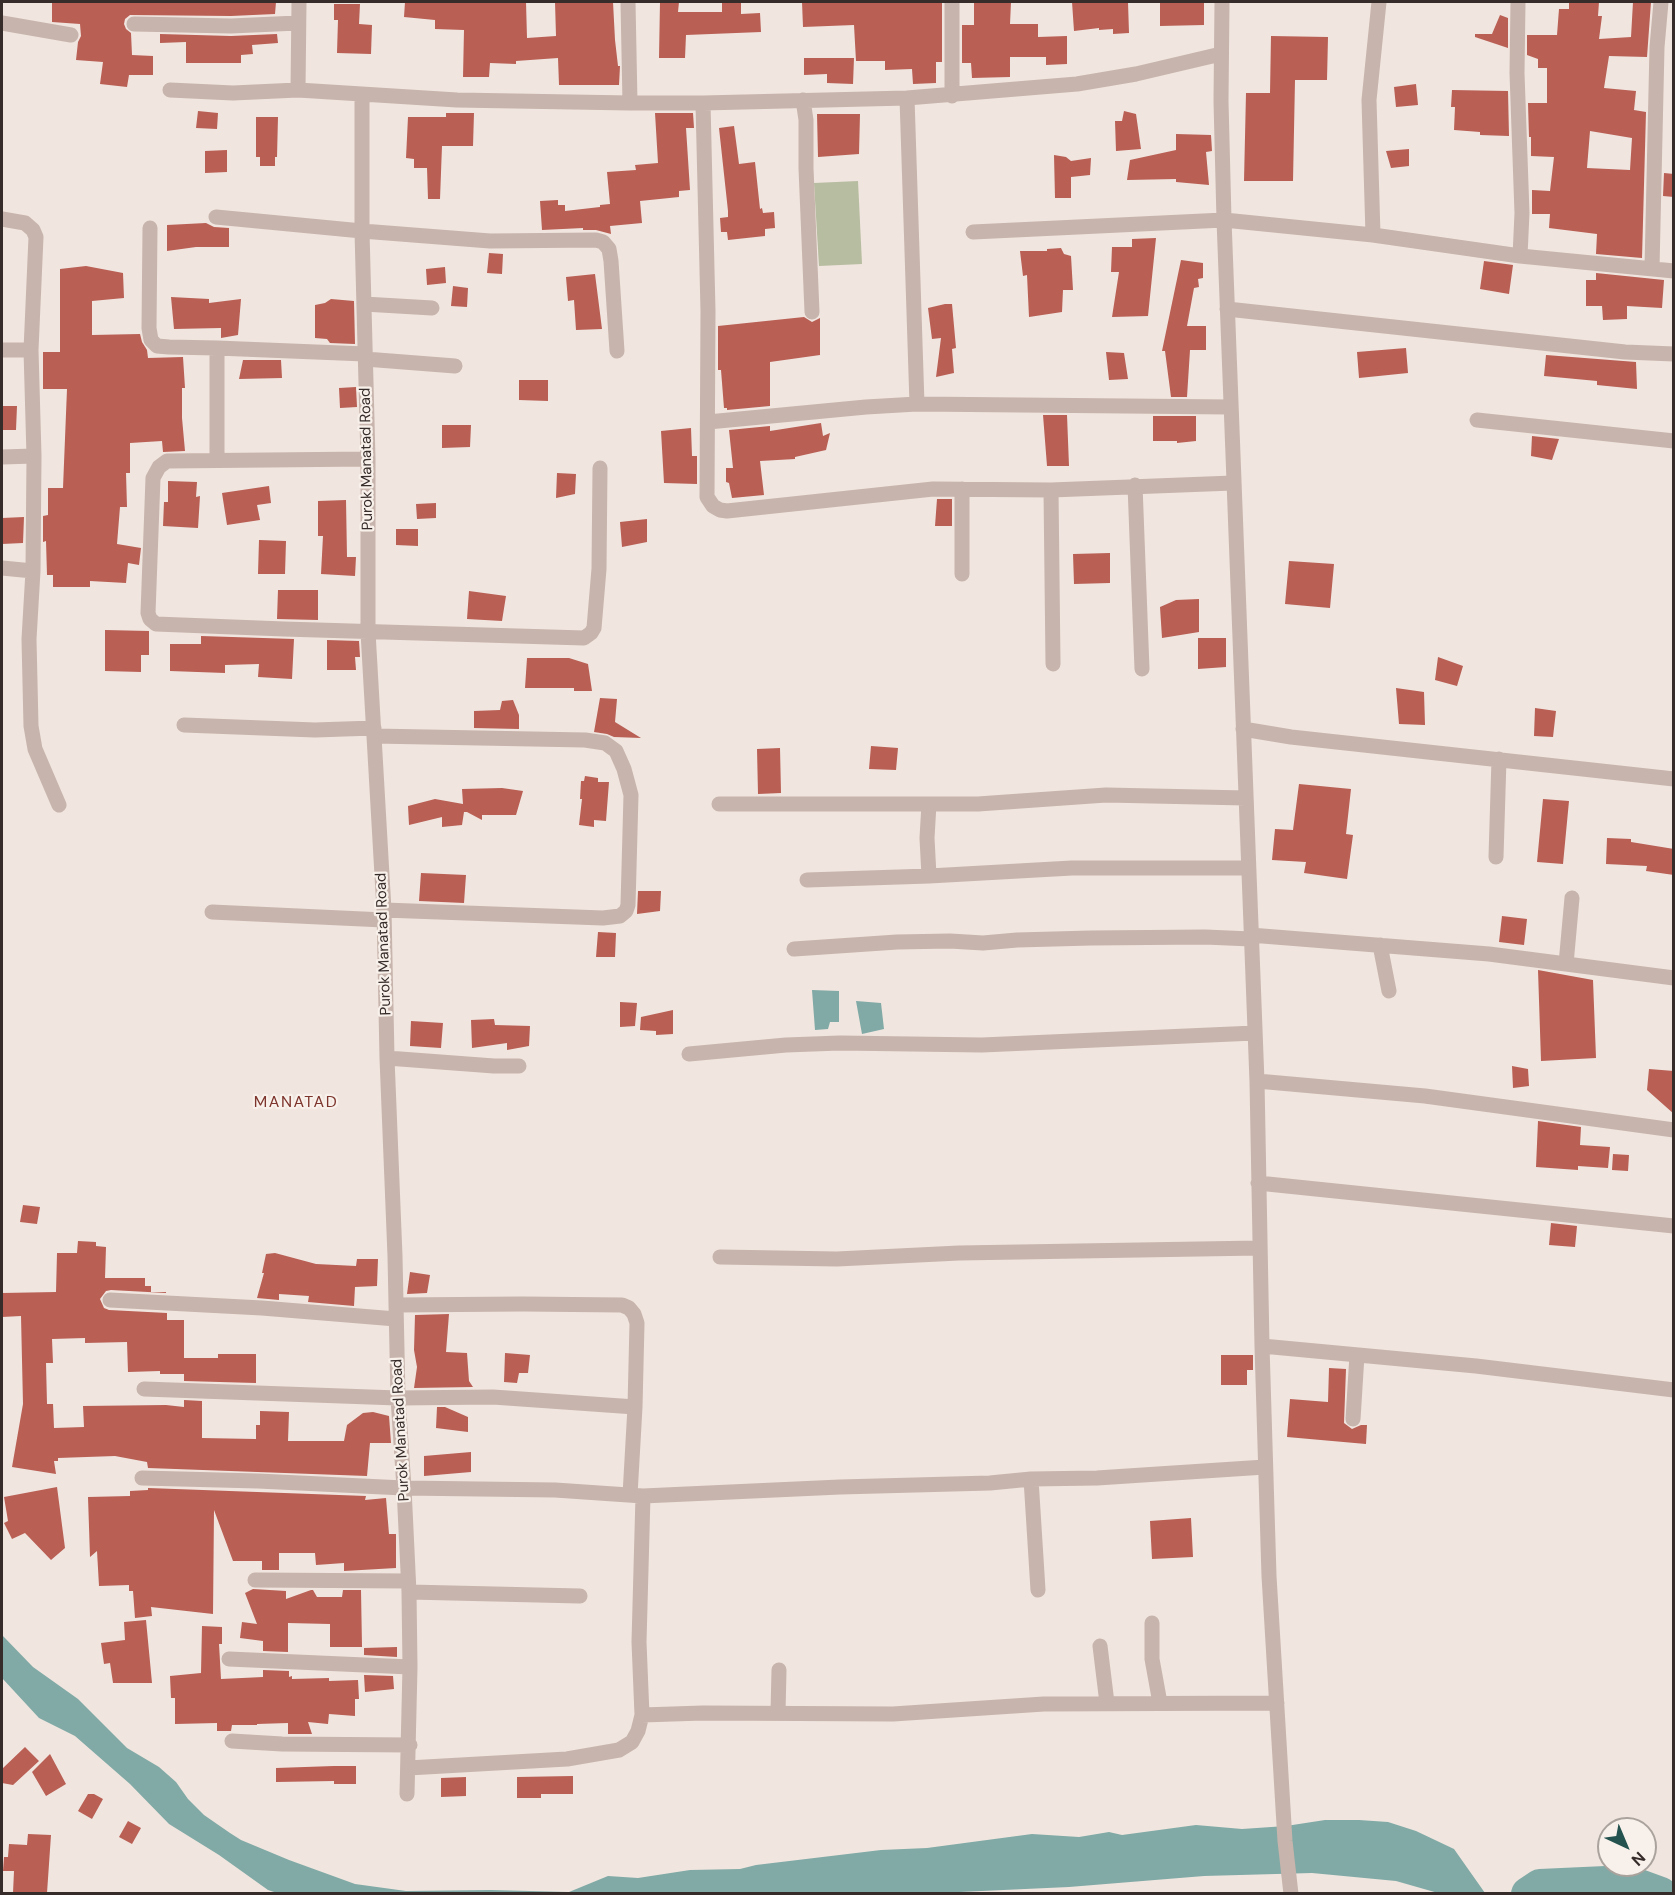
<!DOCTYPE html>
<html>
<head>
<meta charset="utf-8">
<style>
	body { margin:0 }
	#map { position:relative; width:1675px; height:1895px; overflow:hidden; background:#f0e5df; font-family:"DM Sans",sans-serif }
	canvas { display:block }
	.frame { position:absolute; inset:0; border:3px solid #362c2a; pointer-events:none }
	.north { position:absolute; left:1597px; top:1817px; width:60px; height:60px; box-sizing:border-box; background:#f8f0ea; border:2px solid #aaa29d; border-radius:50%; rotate:136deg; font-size:16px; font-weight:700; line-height:24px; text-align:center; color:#362c2a }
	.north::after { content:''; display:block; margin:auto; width:21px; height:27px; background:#24534f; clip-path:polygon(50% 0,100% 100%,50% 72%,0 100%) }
</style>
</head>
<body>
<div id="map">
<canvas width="1675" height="1895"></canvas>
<div class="frame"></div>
<div class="north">N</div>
</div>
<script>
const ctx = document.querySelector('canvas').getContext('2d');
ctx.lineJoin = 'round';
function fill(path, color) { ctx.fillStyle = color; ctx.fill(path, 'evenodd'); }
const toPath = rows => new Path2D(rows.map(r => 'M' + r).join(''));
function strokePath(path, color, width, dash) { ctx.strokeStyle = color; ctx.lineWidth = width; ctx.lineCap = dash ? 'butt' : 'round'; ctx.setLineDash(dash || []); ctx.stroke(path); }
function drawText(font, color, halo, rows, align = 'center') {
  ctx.font = font + ' "DM Sans",sans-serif'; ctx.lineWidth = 4.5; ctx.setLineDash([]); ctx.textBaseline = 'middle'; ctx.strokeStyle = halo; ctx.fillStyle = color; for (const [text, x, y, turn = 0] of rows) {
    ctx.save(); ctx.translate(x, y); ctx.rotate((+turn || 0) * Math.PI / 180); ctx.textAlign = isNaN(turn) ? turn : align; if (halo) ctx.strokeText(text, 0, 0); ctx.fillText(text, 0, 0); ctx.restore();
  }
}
fill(toPath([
	[858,181,862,264,819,266,814,183]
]), '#b7bda0');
fill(toPath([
	[812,990,839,991,839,1022,830,1022,828,1029,815,1030],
	[856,1001,881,1003,884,1029,862,1034],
	[2,1635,33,1667,78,1699,127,1748,159,1767,176,1782,188,1799,204,1815,230,1833,241,1840,289,1860,355,1884,406,1891,491,1890,569,1892,608,1876,638,1878,690,1870,740,1869,756,1865,881,1850,927,1848,1032,1834,1079,1837,1109,1832,1122,1835,1196,1825,1242,1829,1286,1826,1325,1820,1359,1820,1388,1822,1416,1831,1454,1849,1485,1893,1438,1893,1396,1881,1312,1873,1204,1876,1069,1887,916,1894,277,1893,268,1890,219,1855,169,1824,130,1784,75,1736,39,1718,2,1678]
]), '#81aaa6');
strokePath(toPath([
	[1528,1894,1540,1886,1628,1882,1661,1894]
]), '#81aaa6', 34);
fill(toPath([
	[52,2,276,2,275,14,231,16,130,15,125,19,124,24,126,29,131,33,132,55,153,56,153,75,129,75,127,87,100,84,103,62,76,60,78,42,81,36,80,24,52,22],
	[405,2,526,2,527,38,556,36,555,2,613,2,615,40,618,66,620,66,619,85,559,85,558,58,516,61,516,64,490,63,489,77,463,77,464,30,435,29,435,20,404,17],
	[660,2,679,2,678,12,722,12,722,2,741,2,741,14,760,13,761,32,686,35,685,58,659,58],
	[802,2,942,2,942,62,936,62,936,83,913,84,912,69,885,70,885,61,856,61,854,25,803,27],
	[974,2,1011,2,1010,24,1038,24,1038,37,1067,36,1067,64,1046,65,1046,57,1010,57,1010,77,972,78,971,63,962,63,962,25,974,25],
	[1072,2,1128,2,1129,33,1113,34,1113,29,1099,30,1099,28,1074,31],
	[1160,2,1204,2,1204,25,1160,26],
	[1569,2,1599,2,1598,16,1602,16,1599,39,1631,37,1633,2,1651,2,1647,57,1609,56,1604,88,1636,91,1634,110,1646,112,1642,258,1596,254,1597,234,1549,228,1550,214,1532,214,1532,190,1550,191,1554,157,1531,156,1531,137,1529,137,1528,103,1547,103,1547,68,1538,68,1538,59,1527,55,1527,35,1557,35,1559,9,1569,9],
	[1590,131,1632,138,1630,170,1587,168],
	[334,4,360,4,359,24,372,25,371,54,337,53,338,20,334,20],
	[1500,15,1508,18,1508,48,1475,37,1475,34,1492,34],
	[160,34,231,36,277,34,278,43,252,45,253,54,241,55,241,63,186,63,186,42,160,43],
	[1271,36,1328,37,1327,80,1295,80,1293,181,1244,181,1246,93,1270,93],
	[804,58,854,58,853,84,827,83,827,74,804,75],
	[1416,84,1418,105,1396,107,1394,87],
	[1452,90,1508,91,1509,136,1480,135,1480,132,1454,130,1455,107,1451,107],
	[198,111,218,113,217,129,196,128],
	[1124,111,1136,114,1141,149,1116,151,1115,121,1122,121],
	[446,113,474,113,473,146,442,146,440,199,428,199,427,168,414,168,414,159,406,158,408,117,446,117],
	[655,113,693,113,694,128,686,128,690,190,679,191,679,197,640,201,642,223,610,226,611,234,596,230,583,230,583,228,542,230,540,201,558,200,558,205,565,205,565,211,600,207,600,205,610,204,607,172,636,170,635,165,658,163],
	[817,114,860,114,859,154,818,157],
	[256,117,278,117,277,157,275,157,275,166,260,166,260,157,256,157],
	[734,126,739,164,755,162,760,209,762,208,763,213,774,212,775,228,765,229,765,236,728,240,727,232,721,232,720,218,728,217,728,211,719,128],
	[1176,134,1211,135,1212,151,1206,152,1209,185,1176,182,1176,179,1127,180,1130,160,1176,150],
	[1409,149,1409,166,1391,168,1386,151],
	[227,150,227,172,205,173,205,151],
	[1054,155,1066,157,1071,161,1091,158,1090,175,1071,177,1071,198,1055,198],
	[1664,173,1674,174,1674,197,1663,196],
	[206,223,214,227,229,228,229,247,196,247,167,251,167,225],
	[1156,238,1148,316,1112,317,1119,272,1111,272,1112,247,1132,247,1132,239],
	[1061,248,1064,254,1071,256,1073,290,1063,290,1062,312,1029,317,1027,275,1023,276,1020,251,1047,251,1047,249],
	[489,253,503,254,502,274,487,273],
	[1181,260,1203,263,1203,278,1198,279,1199,287,1194,288,1187,326,1206,326,1206,350,1190,350,1187,397,1171,397,1165,351,1162,351],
	[1484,261,1513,265,1509,294,1480,289],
	[86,266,123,273,124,298,92,301,92,335,140,334,142,342,147,350,148,358,183,357,185,388,182,388,182,418,185,451,163,452,162,441,130,443,130,473,126,473,127,507,120,507,117,544,141,548,139,565,128,563,126,583,90,581,90,587,53,587,53,575,47,575,46,541,43,542,43,516,48,515,48,488,63,488,67,389,43,389,43,352,60,352,60,269],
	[445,267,446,283,427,285,426,269],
	[1596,273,1664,280,1662,308,1627,306,1627,319,1603,320,1602,306,1586,306,1586,280,1596,280],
	[595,274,602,329,576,330,574,300,568,301,566,277],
	[453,286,468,288,467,307,451,306],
	[171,297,209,299,209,303,241,299,238,335,221,338,221,328,174,329],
	[331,299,354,301,355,344,330,343,327,339,315,338,315,305,325,303],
	[945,304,952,304,956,348,952,349,954,373,936,377,941,338,932,339,928,308],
	[804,317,812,322,820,318,820,355,770,362,770,406,727,410,727,408,724,408,721,370,718,370,718,326],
	[1406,348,1408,373,1359,378,1357,352],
	[1106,352,1124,353,1128,379,1109,380],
	[1546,355,1636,362,1637,389,1597,385,1597,381,1544,376],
	[243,360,281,360,282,378,239,379],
	[519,380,548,380,548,401,519,400],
	[356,387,357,407,340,408,339,388],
	[2,406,17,406,16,430,2,430],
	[1043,415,1067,415,1069,466,1047,466],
	[1153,416,1196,416,1196,441,1177,443,1177,441,1153,441],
	[821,423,823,436,830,433,826,450,795,457,795,459,760,461,764,495,732,498,729,483,726,482,726,468,733,468,729,430,770,426,770,431],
	[442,425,471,425,470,447,442,448],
	[691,428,692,456,697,456,697,484,664,483,661,431],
	[1532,436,1559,439,1552,460,1531,456],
	[557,473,576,474,575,494,556,498],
	[168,481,197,482,196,497,200,496,198,528,163,526,164,502,168,502],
	[269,486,271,503,257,505,260,520,227,525,222,493],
	[937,499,952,499,952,526,935,526],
	[346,500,347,557,356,557,355,576,321,574,323,536,318,536,318,501],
	[436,503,436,518,417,519,416,504],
	[24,517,23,543,2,544,2,518],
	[647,519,647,542,622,547,620,522],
	[396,529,418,529,418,546,396,545],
	[259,540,286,541,285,574,258,574],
	[1110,553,1110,583,1074,584,1073,554],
	[1289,561,1334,564,1330,608,1285,604],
	[278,590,318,590,318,620,277,619],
	[469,591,506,596,502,621,467,619],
	[1199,599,1199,632,1162,638,1160,607,1176,600],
	[105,630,149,631,149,655,141,655,141,672,105,671],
	[201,636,294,639,292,679,258,677,259,664,225,665,225,673,170,671,170,644,201,644],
	[1198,638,1226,638,1226,667,1198,669],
	[327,640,359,641,360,657,355,657,356,670,327,670],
	[1438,657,1463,666,1457,686,1435,680],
	[527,658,569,658,588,664,592,691,574,691,574,688,525,688],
	[1396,688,1424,692,1425,725,1399,724],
	[600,698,617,699,615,722,641,738,614,737,607,734,594,732],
	[513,700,519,715,519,729,474,728,474,711,500,710,502,701],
	[1535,708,1556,711,1553,737,1534,736],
	[871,746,898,748,896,770,869,769],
	[780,748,781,793,758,794,757,749],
	[585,776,598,778,598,782,609,782,606,821,594,820,594,827,579,825,582,799,580,799,581,781,584,781],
	[1299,784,1351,789,1346,834,1353,835,1347,879,1304,873,1306,862,1272,860,1275,829,1293,830],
	[502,788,523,791,516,815,482,815,482,820,467,812,464,812,462,825,442,827,442,817,409,825,408,806,435,799,463,804,462,789],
	[1543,799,1569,801,1563,864,1537,862],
	[1607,838,1631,839,1631,842,1674,849,1674,875,1646,871,1647,866,1606,864],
	[421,873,466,875,464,903,419,901],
	[638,891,661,891,660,911,637,914],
	[1502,916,1527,919,1524,945,1499,942],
	[598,932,616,933,615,957,596,957],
	[1538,970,1593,980,1596,1058,1541,1061],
	[620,1002,637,1003,635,1026,620,1027],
	[673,1010,673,1034,656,1035,656,1031,640,1030,641,1017],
	[494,1019,495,1025,530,1026,529,1046,507,1050,507,1043,472,1048,471,1020],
	[411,1021,443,1023,441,1048,410,1046],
	[1512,1066,1528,1069,1529,1086,1513,1088],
	[1649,1069,1674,1071,1674,1114,1647,1090],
	[1538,1121,1581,1127,1580,1145,1610,1147,1608,1168,1578,1166,1578,1170,1536,1167],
	[1613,1154,1629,1155,1628,1171,1612,1170],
	[23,1205,40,1207,37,1224,20,1222],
	[1551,1223,1577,1226,1575,1247,1549,1245],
	[78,1241,96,1242,96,1246,106,1247,105,1278,145,1278,145,1286,151,1286,151,1292,166,1292,166,1293,111,1290,106,1291,100,1299,104,1308,109,1310,167,1313,167,1320,184,1320,184,1358,218,1358,218,1354,256,1354,256,1383,184,1381,184,1374,160,1374,160,1371,128,1372,127,1342,85,1343,85,1338,52,1339,53,1363,46,1363,47,1404,53,1404,54,1428,84,1427,83,1406,166,1405,184,1407,184,1400,202,1401,202,1438,256,1439,256,1425,260,1425,260,1411,289,1412,288,1441,344,1441,347,1425,363,1413,373,1412,389,1416,391,1443,370,1443,367,1476,148,1468,147,1462,115,1456,58,1458,58,1461,54,1461,56,1474,12,1467,23,1404,21,1316,2,1317,2,1293,56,1292,57,1253,77,1253],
	[275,1253,316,1264,356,1266,357,1259,378,1259,377,1286,355,1287,354,1306,308,1302,309,1296,279,1294,279,1300,257,1298,264,1273,262,1273,266,1254],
	[410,1272,430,1275,427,1293,407,1294],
	[449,1314,446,1352,467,1353,469,1381,473,1387,414,1388,417,1367,414,1350,415,1315],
	[505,1353,530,1355,528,1373,519,1373,517,1383,504,1382],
	[1221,1355,1253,1355,1253,1370,1247,1370,1247,1385,1221,1385],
	[1329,1368,1346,1369,1344,1423,1352,1429,1361,1425,1367,1425,1366,1444,1287,1437,1290,1399,1328,1402],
	[437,1407,445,1407,468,1417,468,1432,436,1428],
	[471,1452,471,1472,424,1476,424,1456],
	[57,1487,65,1548,51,1560,25,1533,12,1539,4,1523,8,1521,4,1497],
	[148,1488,366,1496,365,1500,386,1498,389,1534,396,1534,396,1568,344,1571,344,1563,316,1565,315,1553,279,1553,279,1570,262,1570,262,1561,233,1561,214,1510,213,1614,151,1607,152,1616,135,1618,133,1591,129,1591,129,1585,99,1586,97,1551,90,1557,88,1497,130,1496,130,1491,148,1490],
	[1191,1518,1193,1557,1152,1559,1150,1521],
	[253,1589,286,1591,286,1599,311,1590,313,1590,317,1597,342,1597,343,1590,361,1590,362,1647,330,1647,330,1624,288,1623,288,1652,263,1651,263,1641,240,1638,242,1622,257,1624,245,1593],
	[146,1620,152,1683,113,1683,110,1663,104,1664,101,1643,125,1640,124,1622],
	[202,1626,222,1627,222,1644,219,1644,221,1679,263,1677,263,1670,289,1671,289,1677,292,1676,292,1679,329,1678,329,1681,358,1680,359,1699,355,1699,355,1716,329,1714,328,1724,308,1722,312,1734,288,1734,288,1723,257,1724,257,1725,232,1725,231,1731,217,1731,217,1723,175,1724,175,1698,171,1698,170,1676,201,1673],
	[397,1647,397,1657,364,1655,364,1648],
	[364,1675,393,1676,394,1689,365,1692],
	[25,1747,39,1761,13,1785,2,1783,2,1769],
	[50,1754,66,1784,46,1796,32,1772],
	[334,1766,356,1766,356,1784,334,1784,334,1781,276,1782,276,1768],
	[573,1776,573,1794,541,1794,541,1798,517,1798,517,1777],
	[466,1777,466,1796,441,1797,441,1778],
	[88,1794,94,1794,103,1799,92,1819,78,1811],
	[128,1821,141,1828,132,1844,119,1837],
	[28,1834,51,1835,47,1893,13,1893,14,1871,3,1871,4,1857,8,1857,9,1844,27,1845]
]), '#b95f54');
strokePath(toPath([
	[628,2,630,103],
	[1222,2,1221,101,1224,220,1257,1081,1262,1346,1269,1576,1285,1841,1291,1894],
	[1518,2,1517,73,1522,213,1520,256],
	[2,23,71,35],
	[134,24,231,26,298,23],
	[170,90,233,93,298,90,457,100,630,103,703,103,907,98,1077,84,1136,74,1221,54],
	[298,90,299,2],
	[362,94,362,231,368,459,368,632,384,910,387,1058,395,1256,398,1398,404,1488,409,1592,410,1667,407,1794],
	[952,96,952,2],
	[803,100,806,120,806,168,812,312],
	[703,103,708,311,707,497,713,506,720,510,727,511,933,489,1051,490,1233,483],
	[216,217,362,231,490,241,596,240,603,242,609,249,611,261,617,351],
	[2,219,25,223,33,230,36,237,31,350,34,456,33,571,29,639,31,726,35,749,59,805],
	[150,228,149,328,151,340,157,346,169,347,217,348],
	[973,232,1224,220,1373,235,1520,256,1674,271],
	[1373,235,1369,100,1379,2],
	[1652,268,1657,47,1661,2],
	[364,304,432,308],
	[1227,309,1625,352,1674,354],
	[2,350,31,350],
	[365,359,455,366],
	[917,404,1230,407],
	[1477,420,1674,441],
	[708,422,866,407,917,404,907,98],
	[2,457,34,456],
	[368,459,167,461,159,467,153,478,148,613,150,619,156,624,284,629,584,638,591,633,594,628,599,569,600,468],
	[217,460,217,348,365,354],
	[1135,485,1142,669],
	[1051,490,1053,664],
	[2,568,33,571],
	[962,574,962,489],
	[184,725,315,730,374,728],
	[1243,729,1291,737,1674,779],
	[374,736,585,740,605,743,616,751,624,769,631,795,628,905,626,911,620,916,603,918,384,910],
	[719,804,978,804,1106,795,1246,798],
	[929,804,927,838,929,876,1072,868,1248,868],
	[1496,857,1499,759],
	[807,880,929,876],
	[212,912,384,920],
	[1250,935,1489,954,1674,978],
	[1380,945,1389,991],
	[794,949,897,942,950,941,983,943,1017,940,1091,938,1205,937,1251,939],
	[1566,964,1572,898],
	[689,1054,786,1045,840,1043,982,1045,1255,1033],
	[387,1058,494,1066,519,1066],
	[1257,1081,1425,1096,1674,1130],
	[1258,1183,1674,1226],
	[720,1257,837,1259,959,1253,1259,1248],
	[110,1300,262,1308,396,1319],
	[396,1305,523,1304,622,1305,629,1308,634,1314,637,1323,635,1407,630,1495],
	[1262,1346,1476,1366,1674,1390],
	[144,1389,398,1398,493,1397,635,1407],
	[1353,1419,1357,1355],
	[142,1478,258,1481,404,1488,555,1490,643,1496,840,1487,990,1483,1031,1479,1097,1478,1265,1467],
	[1031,1479,1038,1590],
	[255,1580,408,1581],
	[409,1592,580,1596],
	[1152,1623,1152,1659,1160,1703],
	[1100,1646,1107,1703],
	[229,1659,410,1667],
	[778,1713,779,1670],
	[642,1715,639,1642,643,1496],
	[232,1741,282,1744,410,1745],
	[408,1768,567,1759,619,1750,632,1742,638,1731,642,1715,703,1713,893,1714,1044,1704,1277,1703]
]), '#c7b4ac', 15);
drawText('15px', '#362c2a', '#f8f0ea', [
	["Purok Manatad Road",367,459,-91],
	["Purok Manatad Road",384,944,-92],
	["Purok Manatad Road",401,1430,-93]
]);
ctx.letterSpacing = '1.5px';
drawText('16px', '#7c342c', '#f8f0ea', [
	["MANATAD",296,1103]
]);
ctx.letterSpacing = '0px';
</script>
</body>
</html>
